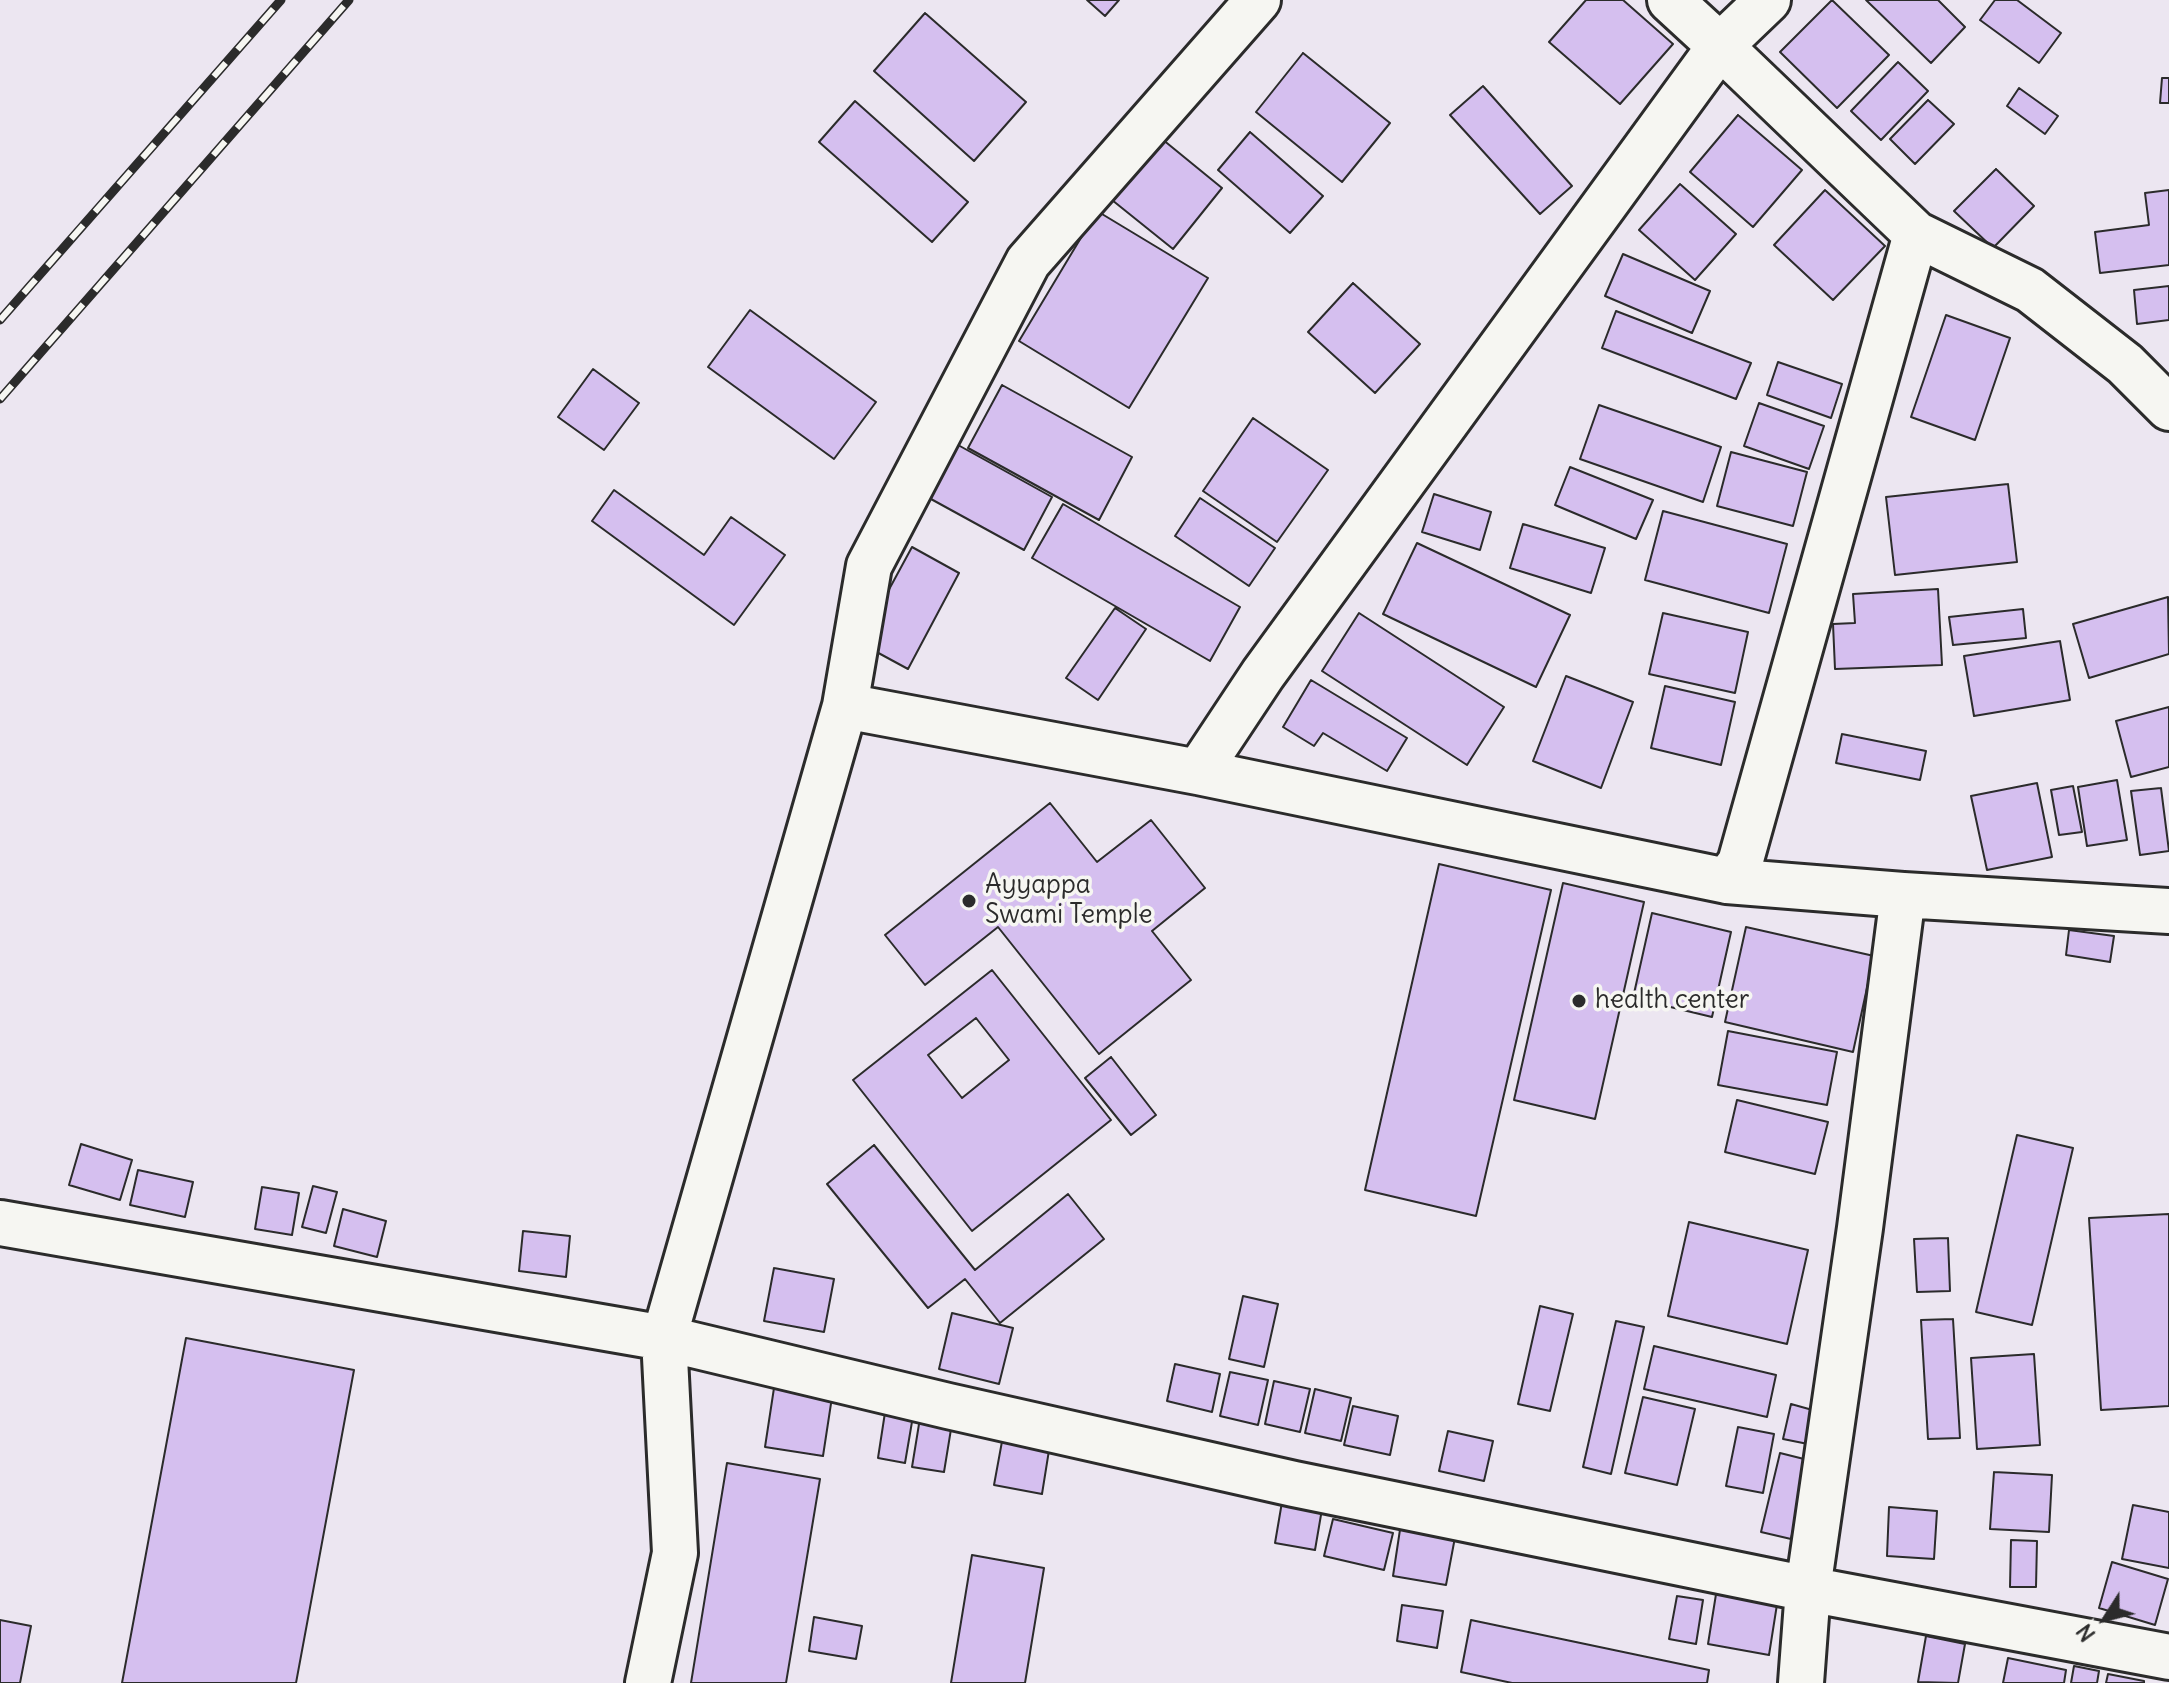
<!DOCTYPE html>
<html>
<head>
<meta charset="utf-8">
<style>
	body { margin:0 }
	#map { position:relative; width:2169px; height:1683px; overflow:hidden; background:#ece6f1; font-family:Delius,sans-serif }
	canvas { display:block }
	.north { position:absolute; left:2065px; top:1579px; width:80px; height:80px; -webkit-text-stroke:6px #f6f6f2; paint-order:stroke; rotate:234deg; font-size:22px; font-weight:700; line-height:32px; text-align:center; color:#2b2b2b }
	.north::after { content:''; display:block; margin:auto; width:28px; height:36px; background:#2b2b2b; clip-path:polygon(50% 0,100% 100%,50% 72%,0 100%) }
</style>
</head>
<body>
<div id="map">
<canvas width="2169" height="1683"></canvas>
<div class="north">N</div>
</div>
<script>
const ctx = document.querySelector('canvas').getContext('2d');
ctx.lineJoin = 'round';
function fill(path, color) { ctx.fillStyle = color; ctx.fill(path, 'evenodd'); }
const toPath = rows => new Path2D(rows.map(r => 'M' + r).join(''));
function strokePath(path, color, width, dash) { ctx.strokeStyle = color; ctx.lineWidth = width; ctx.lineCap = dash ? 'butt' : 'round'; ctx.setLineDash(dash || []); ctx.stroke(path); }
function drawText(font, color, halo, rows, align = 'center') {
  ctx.font = font + ' Delius,sans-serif'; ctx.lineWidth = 7; ctx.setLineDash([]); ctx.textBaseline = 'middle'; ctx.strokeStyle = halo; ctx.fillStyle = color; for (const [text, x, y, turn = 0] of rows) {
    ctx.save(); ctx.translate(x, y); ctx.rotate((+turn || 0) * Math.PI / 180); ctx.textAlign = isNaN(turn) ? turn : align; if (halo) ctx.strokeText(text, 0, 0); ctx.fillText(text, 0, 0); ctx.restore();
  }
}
const building = toPath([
	[1087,0,1119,0,1105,16,1087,0],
	[1586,0,1623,0,1673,44,1620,104,1549,42,1586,0],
	[1832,0,1889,55,1837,108,1780,52,1832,0],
	[1866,0,1938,0,1965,27,1931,63,1866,0],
	[1995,0,2017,0,2061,33,2039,63,1980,20,1995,0],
	[925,13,1026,102,974,161,874,71,925,13],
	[1303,53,1390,123,1342,182,1256,112,1303,53],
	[1898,62,1928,91,1881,140,1851,111,1898,62],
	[2162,78,2169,78,2169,103,2160,103,2162,78],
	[1483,86,1572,186,1540,214,1450,115,1483,86],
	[2019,88,2058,116,2045,134,2007,106,2019,88],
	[1928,100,1954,124,1915,164,1890,139,1928,100],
	[855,101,968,202,932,242,819,142,855,101],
	[1738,115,1802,170,1753,227,1690,172,1738,115],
	[1250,132,1323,196,1290,233,1218,170,1250,132],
	[1162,139,1222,188,1173,249,1112,200,1162,139],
	[1996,169,2034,206,1993,248,1954,211,1996,169],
	[1680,184,1736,234,1695,280,1639,230,1680,184],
	[1825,190,1885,246,1833,300,1774,245,1825,190],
	[2169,190,2169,265,2100,273,2095,232,2149,225,2145,193,2169,190],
	[1097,211,1208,278,1129,408,1019,341,1097,211],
	[1623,254,1710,291,1692,333,1605,296,1623,254],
	[1353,283,1420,344,1375,393,1308,332,1353,283],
	[2169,286,2169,320,2137,324,2134,290,2169,286],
	[750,310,876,402,834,459,708,367,750,310],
	[1616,311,1751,363,1736,399,1602,348,1616,311],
	[1946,315,2010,338,1975,440,1911,417,1946,315],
	[1778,362,1842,384,1831,418,1767,395,1778,362],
	[593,369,639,403,604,450,558,417,593,369],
	[1002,385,1132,457,1099,520,968,448,1002,385],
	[1759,403,1824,426,1809,469,1744,446,1759,403],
	[1599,405,1721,447,1703,502,1580,459,1599,405],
	[1253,418,1328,470,1277,542,1203,491,1253,418],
	[949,440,1052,497,1024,550,920,493,949,440],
	[1731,452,1807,472,1793,526,1717,506,1731,452],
	[1570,467,1653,500,1636,539,1555,505,1570,467],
	[2008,484,2017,562,1895,575,1886,497,2008,484],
	[614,490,704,555,731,517,785,555,734,625,592,521,614,490],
	[1434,494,1491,512,1480,550,1422,532,1434,494],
	[1200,498,1275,548,1249,586,1175,536,1200,498],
	[1063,504,1240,607,1210,661,1032,558,1063,504],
	[1663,511,1787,544,1769,613,1645,580,1663,511],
	[1523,524,1605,548,1591,593,1510,568,1523,524],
	[1417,543,1570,615,1536,687,1383,614,1417,543],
	[912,547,959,573,908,669,860,643,912,547],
	[1938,589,1942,665,1835,669,1833,624,1855,623,1853,594,1938,589],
	[2168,597,2169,654,2089,678,2073,624,2168,597],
	[1115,608,1146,629,1098,700,1066,678,1115,608],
	[2023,609,2026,638,1953,645,1949,617,2023,609],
	[1359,613,1504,707,1467,765,1322,671,1359,613],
	[1663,613,1748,632,1735,693,1649,674,1663,613],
	[2060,641,2070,700,1974,716,1964,656,2060,641],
	[1566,676,1633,702,1601,788,1533,761,1566,676],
	[1311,680,1407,738,1387,771,1323,733,1314,746,1283,727,1311,680],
	[1665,686,1735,702,1721,765,1651,748,1665,686],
	[2169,707,2169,767,2131,777,2116,721,2169,707],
	[1842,734,1926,751,1920,780,1836,763,1842,734],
	[2117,780,2127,840,2087,846,2078,787,2117,780],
	[2037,783,2052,857,1987,870,1971,796,2037,783],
	[2073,786,2082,832,2059,835,2051,790,2073,786],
	[2161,788,2169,851,2140,855,2131,791,2161,788],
	[1050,803,1097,862,1151,820,1205,888,1152,931,1191,980,1099,1054,998,927,925,985,885,935,1050,803],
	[1439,864,1551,890,1476,1216,1365,1190,1439,864],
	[1563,883,1644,902,1595,1119,1514,1100,1563,883],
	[1652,913,1731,932,1712,1017,1633,998,1652,913],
	[1746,927,1874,956,1853,1052,1725,1022,1746,927],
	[2069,930,2114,936,2110,962,2066,955,2069,930],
	[992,970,1111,1120,972,1231,853,1080,992,970],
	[976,1018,1009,1060,962,1098,928,1055,976,1018],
	[1728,1031,1837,1052,1827,1105,1718,1085,1728,1031],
	[1111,1057,1156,1115,1131,1135,1085,1078,1111,1057],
	[1737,1100,1828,1122,1815,1174,1725,1152,1737,1100],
	[2017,1135,2073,1148,2032,1325,1976,1312,2017,1135],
	[81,1144,132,1160,120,1200,69,1185,81,1144],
	[874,1145,975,1270,1068,1194,1104,1239,1000,1323,965,1279,928,1308,827,1184,874,1145],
	[138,1170,193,1182,185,1217,130,1205,138,1170],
	[313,1186,337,1192,326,1233,302,1227,313,1186],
	[262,1187,299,1193,292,1235,255,1229,262,1187],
	[343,1209,386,1221,377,1257,334,1246,343,1209],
	[2169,1214,2169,1406,2101,1410,2089,1218,2169,1214],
	[1689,1222,1808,1250,1787,1344,1668,1316,1689,1222],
	[523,1231,570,1236,566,1277,519,1271,523,1231],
	[1948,1238,1950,1291,1917,1292,1914,1239,1948,1238],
	[774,1268,834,1279,824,1332,764,1321,774,1268],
	[1243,1296,1278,1304,1264,1367,1229,1359,1243,1296],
	[1540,1306,1573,1314,1550,1411,1518,1404,1540,1306],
	[952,1313,1013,1328,999,1384,939,1369,952,1313],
	[1953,1319,1960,1438,1928,1439,1921,1320,1953,1319],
	[1616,1321,1644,1327,1611,1474,1583,1467,1616,1321],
	[186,1338,354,1370,296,1683,122,1683,186,1338],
	[1654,1346,1776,1375,1767,1417,1644,1389,1654,1346],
	[2034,1354,2040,1445,1977,1449,1971,1358,2034,1354],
	[1175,1364,1220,1374,1212,1412,1167,1401,1175,1364],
	[1230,1372,1268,1380,1258,1425,1220,1416,1230,1372],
	[1274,1381,1310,1389,1300,1432,1265,1424,1274,1381],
	[774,1388,832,1397,823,1456,765,1447,774,1388],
	[1315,1389,1351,1398,1341,1441,1305,1433,1315,1389],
	[1643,1397,1695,1409,1677,1485,1625,1473,1643,1397],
	[1791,1404,1816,1411,1808,1444,1783,1439,1791,1404],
	[886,1406,914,1410,905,1463,878,1458,886,1406],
	[1353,1406,1398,1416,1390,1455,1344,1445,1353,1406],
	[920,1418,952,1423,944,1472,912,1467,920,1418],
	[1738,1427,1774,1434,1763,1493,1726,1486,1738,1427],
	[1448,1431,1493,1441,1484,1481,1439,1471,1448,1431],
	[1003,1436,1050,1444,1042,1494,994,1485,1003,1436],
	[1780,1453,1808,1460,1791,1539,1761,1532,1780,1453],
	[727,1463,820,1479,786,1683,691,1683,727,1463],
	[1994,1472,2052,1475,2049,1532,1990,1529,1994,1472],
	[1282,1502,1322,1509,1315,1550,1275,1543,1282,1502],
	[2133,1505,2169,1512,2169,1568,2122,1559,2133,1505],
	[1889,1507,1937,1511,1934,1559,1887,1556,1889,1507],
	[1333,1519,1393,1533,1384,1570,1324,1556,1333,1519],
	[1401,1523,1456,1532,1446,1585,1393,1576,1401,1523],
	[2011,1540,2037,1541,2036,1587,2010,1587,2011,1540],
	[972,1555,1044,1568,1025,1683,951,1683,972,1555],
	[2112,1562,2168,1579,2155,1625,2099,1608,2112,1562],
	[1717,1588,1778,1598,1769,1655,1708,1644,1717,1588],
	[1677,1596,1703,1600,1696,1644,1669,1639,1677,1596],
	[1402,1605,1443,1611,1437,1648,1397,1641,1402,1605],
	[814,1617,862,1626,856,1659,809,1651,814,1617],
	[0,1620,31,1626,20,1683,0,1683,0,1620],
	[1471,1620,1709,1670,1707,1683,1512,1683,1461,1672,1471,1620],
	[1926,1636,1965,1644,1958,1683,1918,1682,1926,1636],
	[2008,1658,2066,1670,2064,1683,2003,1683,2008,1658],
	[2074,1666,2099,1671,2097,1683,2071,1683,2074,1666],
	[2108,1674,2144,1681,2144,1683,2106,1683,2108,1674]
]);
fill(building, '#d5bfef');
strokePath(building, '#2b2b2b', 2);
const minor = toPath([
	[1670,0,1720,46,1768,0],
	[1916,234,2030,290,2125,364,2169,408],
	[845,706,1198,772,1727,881,1903,895,2169,911],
	[1198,772,1263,674,1720,46,1916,234,1740,863,1727,881],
	[0,1223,664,1338,948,1406,1294,1484,1808,1589,2169,1657],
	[648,1683,675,1553,664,1338,845,706,869,566,1028,262,1258,0],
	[1801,1683,1808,1589,1860,1228,1903,895]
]);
strokePath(minor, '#2b2b2b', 50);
strokePath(minor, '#f6f6f2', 44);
const rail = toPath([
	[0,320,281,0],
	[0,399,349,0]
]);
strokePath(rail, '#2b2b2b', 9);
strokePath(rail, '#f6f6f2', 6, [18]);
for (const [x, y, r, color] of [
	[969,901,8,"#2b2b2b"],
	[1579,1001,8,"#2b2b2b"]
]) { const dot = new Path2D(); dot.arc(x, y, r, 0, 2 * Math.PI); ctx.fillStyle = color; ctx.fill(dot); strokePath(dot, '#f6f6f2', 3); }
drawText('26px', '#2b2b2b', '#f6f6f2', [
	["Ayyappa",985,886],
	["Swami Temple",985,916],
	["health center",1595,1001]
], 'left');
</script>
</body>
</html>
